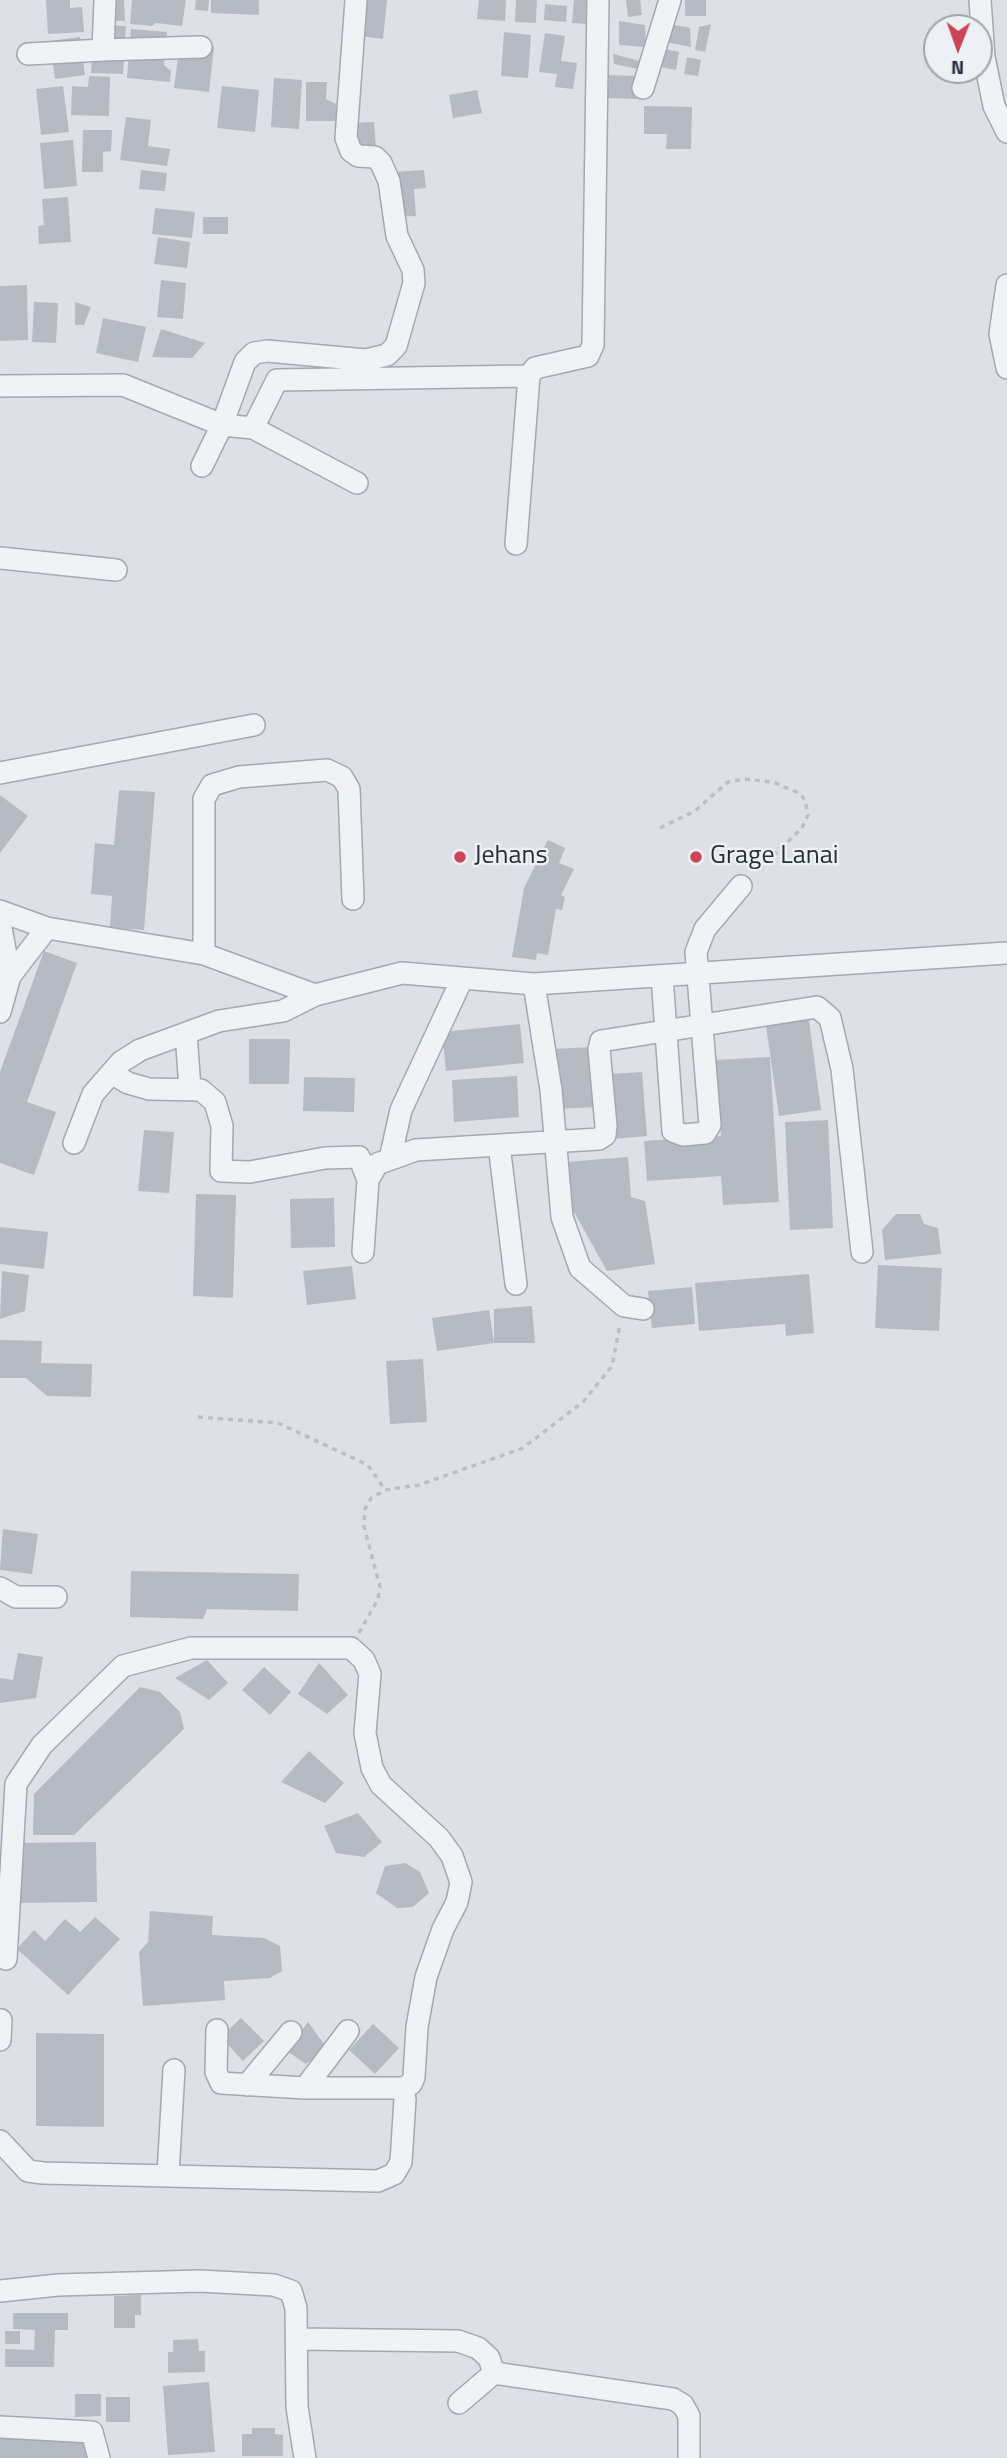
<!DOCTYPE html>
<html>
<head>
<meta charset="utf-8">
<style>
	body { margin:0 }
	#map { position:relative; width:1007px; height:2458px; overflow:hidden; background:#dde1e7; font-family:"Titillium Web",sans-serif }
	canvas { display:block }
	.north { position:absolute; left:923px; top:14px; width:70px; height:70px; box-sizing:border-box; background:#edf0f5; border:2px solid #9ea3ab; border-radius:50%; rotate:181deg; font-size:19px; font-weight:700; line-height:28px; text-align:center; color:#272f3d }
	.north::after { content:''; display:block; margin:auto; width:24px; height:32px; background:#cb4457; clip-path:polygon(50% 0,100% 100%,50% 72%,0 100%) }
</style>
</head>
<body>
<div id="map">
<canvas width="1007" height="2458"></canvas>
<div class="north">N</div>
</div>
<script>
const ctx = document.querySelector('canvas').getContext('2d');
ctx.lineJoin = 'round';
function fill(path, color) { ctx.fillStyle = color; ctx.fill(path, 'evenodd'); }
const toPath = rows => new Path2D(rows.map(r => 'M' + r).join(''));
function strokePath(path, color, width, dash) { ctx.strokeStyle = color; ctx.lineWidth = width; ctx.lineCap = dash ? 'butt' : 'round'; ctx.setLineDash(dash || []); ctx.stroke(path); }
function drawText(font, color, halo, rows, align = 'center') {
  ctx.font = font + ' "Titillium Web",sans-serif'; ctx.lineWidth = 5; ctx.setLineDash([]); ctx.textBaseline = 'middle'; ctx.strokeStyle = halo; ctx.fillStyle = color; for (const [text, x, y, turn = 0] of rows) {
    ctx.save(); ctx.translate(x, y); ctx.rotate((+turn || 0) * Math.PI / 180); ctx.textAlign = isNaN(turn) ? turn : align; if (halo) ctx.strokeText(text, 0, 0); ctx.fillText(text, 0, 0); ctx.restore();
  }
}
fill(toPath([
	[46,0,70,0,70,8,82,7,84,32,48,34],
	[112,0,124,0,125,21,112,21],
	[132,0,186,0,182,26,156,23,152,26,130,24],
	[196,0,209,0,208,11,195,10],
	[211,0,259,0,259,15,211,13],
	[365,0,387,0,383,39,360,36],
	[479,0,506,0,505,21,477,19],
	[516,0,537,0,536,23,515,22],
	[574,0,588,0,586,24,572,23],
	[626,0,640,0,642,15,628,17],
	[685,0,706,0,706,16,685,16],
	[545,4,567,6,566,22,544,20],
	[619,21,645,25,646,47,619,45],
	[670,24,690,28,691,47,666,42],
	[711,24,705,52,695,50,699,27],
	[107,25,126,26,123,74,91,73,92,57],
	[131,29,167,32,164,65,171,71,170,82,127,78],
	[504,32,531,35,528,78,501,76],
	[545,33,565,36,561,61,577,63,573,89,555,87,557,74,539,72],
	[80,37,85,75,55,79,50,41],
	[193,43,214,46,209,92,174,88,178,57,191,59],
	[665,49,679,52,676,70,661,67],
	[613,54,644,62,642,70,614,64],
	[687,57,701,60,698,76,684,74],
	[605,75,637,76,636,99,605,98],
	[89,76,110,77,109,116,71,115,72,86,88,87],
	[274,78,302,80,299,129,271,127],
	[306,82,327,82,326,99,336,104,336,121,306,121],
	[63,86,69,132,41,135,36,89],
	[222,86,259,90,255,132,217,128],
	[477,90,482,113,453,118,449,95],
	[644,106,692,107,691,149,666,149,667,134,644,134],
	[126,117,151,120,148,146,170,149,167,166,120,160],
	[374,122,376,148,357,149,354,123],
	[83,130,112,130,111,151,103,152,103,172,82,172],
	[73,140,77,186,44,189,40,143],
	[141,170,167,173,165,191,139,189],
	[424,170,426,188,414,189,416,216,396,217,393,172],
	[68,197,71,242,39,244,38,226,44,225,42,199],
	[155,208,195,212,192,238,152,234],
	[203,217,228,217,228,234,203,234],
	[158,237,190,242,187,268,154,264],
	[161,280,186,283,183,319,157,317],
	[27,285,28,340,0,341,0,286],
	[34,302,58,303,56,343,32,342],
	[75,302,91,307,84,325,75,325],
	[103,318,146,327,138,362,96,353],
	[161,329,205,343,192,358,152,357],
	[119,790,155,792,144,930,110,928,112,896,91,894,95,843,114,845],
	[0,795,28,816,0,853],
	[548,840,565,848,559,863,574,869,561,895,565,897,562,910,556,909,548,955,537,953,536,960,512,957,524,888],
	[44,951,77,963,27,1102,56,1112,34,1175,0,1163,0,1072],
	[809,1020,821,1110,779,1116,766,1026],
	[520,1024,524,1063,446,1071,442,1032],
	[249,1039,290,1039,289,1084,249,1084],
	[594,1047,598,1107,554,1109,551,1049],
	[770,1057,779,1202,723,1205,721,1176,647,1181,644,1141,721,1136,715,1060],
	[642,1072,647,1136,614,1139,609,1074],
	[517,1076,519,1117,454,1122,452,1080],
	[304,1077,355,1078,354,1112,303,1111],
	[828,1120,833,1228,790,1230,785,1122],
	[144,1130,174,1132,169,1193,138,1191],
	[628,1157,631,1197,645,1201,655,1264,607,1271,569,1203,566,1162],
	[196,1194,236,1195,233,1298,193,1296],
	[334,1198,335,1247,291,1248,290,1199],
	[896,1214,920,1214,924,1224,938,1228,941,1254,885,1260,882,1230],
	[0,1227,48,1232,44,1269,0,1264],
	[878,1265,942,1268,939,1331,875,1328],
	[352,1266,356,1299,307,1305,303,1271],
	[2,1271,29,1275,25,1311,0,1319],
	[809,1274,814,1333,786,1336,785,1324,699,1331,695,1283],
	[692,1287,695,1324,652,1328,648,1291],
	[532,1306,535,1343,494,1343,437,1351,432,1318,489,1310,494,1343,494,1309],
	[0,1340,42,1341,41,1363,92,1364,91,1397,47,1396,26,1378,0,1378],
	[423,1359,427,1422,390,1424,386,1361],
	[3,1529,38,1534,32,1574,0,1570],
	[131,1571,299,1574,298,1611,207,1609,203,1619,130,1617],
	[18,1653,43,1657,36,1698,0,1703,0,1678,13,1680],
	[207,1660,228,1683,209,1700,175,1678],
	[319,1663,348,1695,327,1714,298,1694],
	[264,1667,291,1692,270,1715,242,1690],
	[140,1687,160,1692,180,1712,184,1729,74,1835,33,1835,34,1794],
	[309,1751,344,1783,325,1803,281,1782],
	[358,1813,382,1842,364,1857,336,1853,324,1826],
	[96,1842,97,1902,19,1903,18,1843],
	[405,1863,420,1872,429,1893,413,1907,397,1908,376,1893,385,1866],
	[150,1911,213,1916,212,1935,264,1938,280,1946,282,1971,270,1978,224,1981,225,2000,143,2006,139,1952,148,1942],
	[95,1917,120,1939,68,1995,17,1949,34,1930,45,1941,65,1919,80,1932],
	[241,2018,264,2041,243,2061,221,2037],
	[308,2022,327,2048,306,2064,287,2051],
	[373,2024,399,2048,375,2074,349,2050],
	[36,2033,104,2034,104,2127,36,2126],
	[141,2295,141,2315,135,2315,135,2328,114,2328,114,2296],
	[13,2313,68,2313,68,2330,55,2330,54,2367,5,2367,5,2349,34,2350,35,2330,13,2329],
	[5,2331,20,2331,20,2344,5,2344],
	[198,2339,199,2351,205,2351,205,2372,168,2373,168,2352,173,2352,173,2340],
	[209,2382,215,2452,168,2455,163,2386],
	[75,2394,101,2394,101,2416,75,2417],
	[106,2397,130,2397,130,2422,106,2422],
	[252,2428,275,2428,275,2434,283,2435,283,2456,242,2456,242,2434,252,2434],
	[0,2434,89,2440,88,2458,0,2458]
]), '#b5bac3');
const minor = toPath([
	[105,0,103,50,201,47],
	[980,0,984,57,994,106,1007,132],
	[28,54,103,50],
	[643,88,670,0],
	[1007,285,1000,334,1007,368],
	[0,386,123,385,222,425,253,428,357,483],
	[253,428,277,380,529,376],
	[202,466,222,425,245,362,254,353,267,351,366,360,387,355,396,346,414,283,413,270,397,236,389,181,381,163,375,157,358,156,351,151,346,138,356,0],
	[516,544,529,376,535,368,588,356,593,345,598,0],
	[0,558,116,570],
	[0,773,254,725],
	[0,911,47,928,204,954,315,995,402,973,534,984,1007,953],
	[0,923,10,976],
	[204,954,204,799,212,785,239,777,327,770,342,777,349,789,353,899],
	[662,976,673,1131,683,1135,705,1133,710,1125,696,952,705,929,741,886],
	[534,984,551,1090,562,1217,580,1268,624,1306,643,1309],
	[0,1012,10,976,47,928],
	[186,1033,190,1089],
	[113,1074,128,1083,149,1089,201,1090,215,1102,222,1126,221,1171,250,1172,325,1158,359,1157,368,1180,363,1252],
	[74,1143,93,1094,121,1062,140,1050,219,1021,283,1011,315,995],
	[499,1145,516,1284],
	[390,1159,401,1110,462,979],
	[368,1180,377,1164,416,1150,599,1139,605,1135,606,1126,599,1049,601,1041,817,1007,830,1018,842,1069,862,1252],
	[0,1588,16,1597,56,1597],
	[6,1959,16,1784,42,1745,123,1666,191,1648,351,1648,364,1660,370,1674,365,1733,372,1768,381,1785,439,1838,452,1856,461,1882,457,1902,443,1929,426,1977,417,2027,414,2077,411,2084,403,2088,305,2088,221,2083,216,2072,217,2030],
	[0,2040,1,2020],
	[247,2085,291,2032],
	[305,2088,348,2031],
	[0,2141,28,2171,43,2173,378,2181,394,2174,401,2162,405,2099],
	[168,2174,174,2070],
	[0,2291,58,2285,200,2281,274,2285,291,2291,296,2308,297,2407,305,2458],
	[297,2339,458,2341,478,2348,489,2358,494,2373],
	[459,2403,494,2373,673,2399,683,2405,689,2416,689,2458],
	[0,2427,92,2432,99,2458]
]);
strokePath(minor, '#a3a8b1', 24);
strokePath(toPath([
	[660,828,695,811,728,782,744,779,773,782,799,793,805,800,808,815,802,828,756,872],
	[198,1417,278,1423,368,1465,385,1490],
	[359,1633,378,1599,380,1587,364,1526,365,1509,371,1498,385,1490,419,1485,523,1448,583,1402,612,1366,620,1325]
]), '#bcbfc5', 3.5, [5, 5]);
strokePath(minor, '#f0f2f5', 21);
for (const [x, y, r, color] of [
	[460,857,7,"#cb4457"],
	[696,857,7,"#cb4457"]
]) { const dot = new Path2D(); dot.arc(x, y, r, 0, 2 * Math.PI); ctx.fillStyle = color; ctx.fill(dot); strokePath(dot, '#edf0f5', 2.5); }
drawText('26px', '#272f3d', '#edf0f5', [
	["Jehans",474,857],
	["Grage Lanai",710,857]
], 'left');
</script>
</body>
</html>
